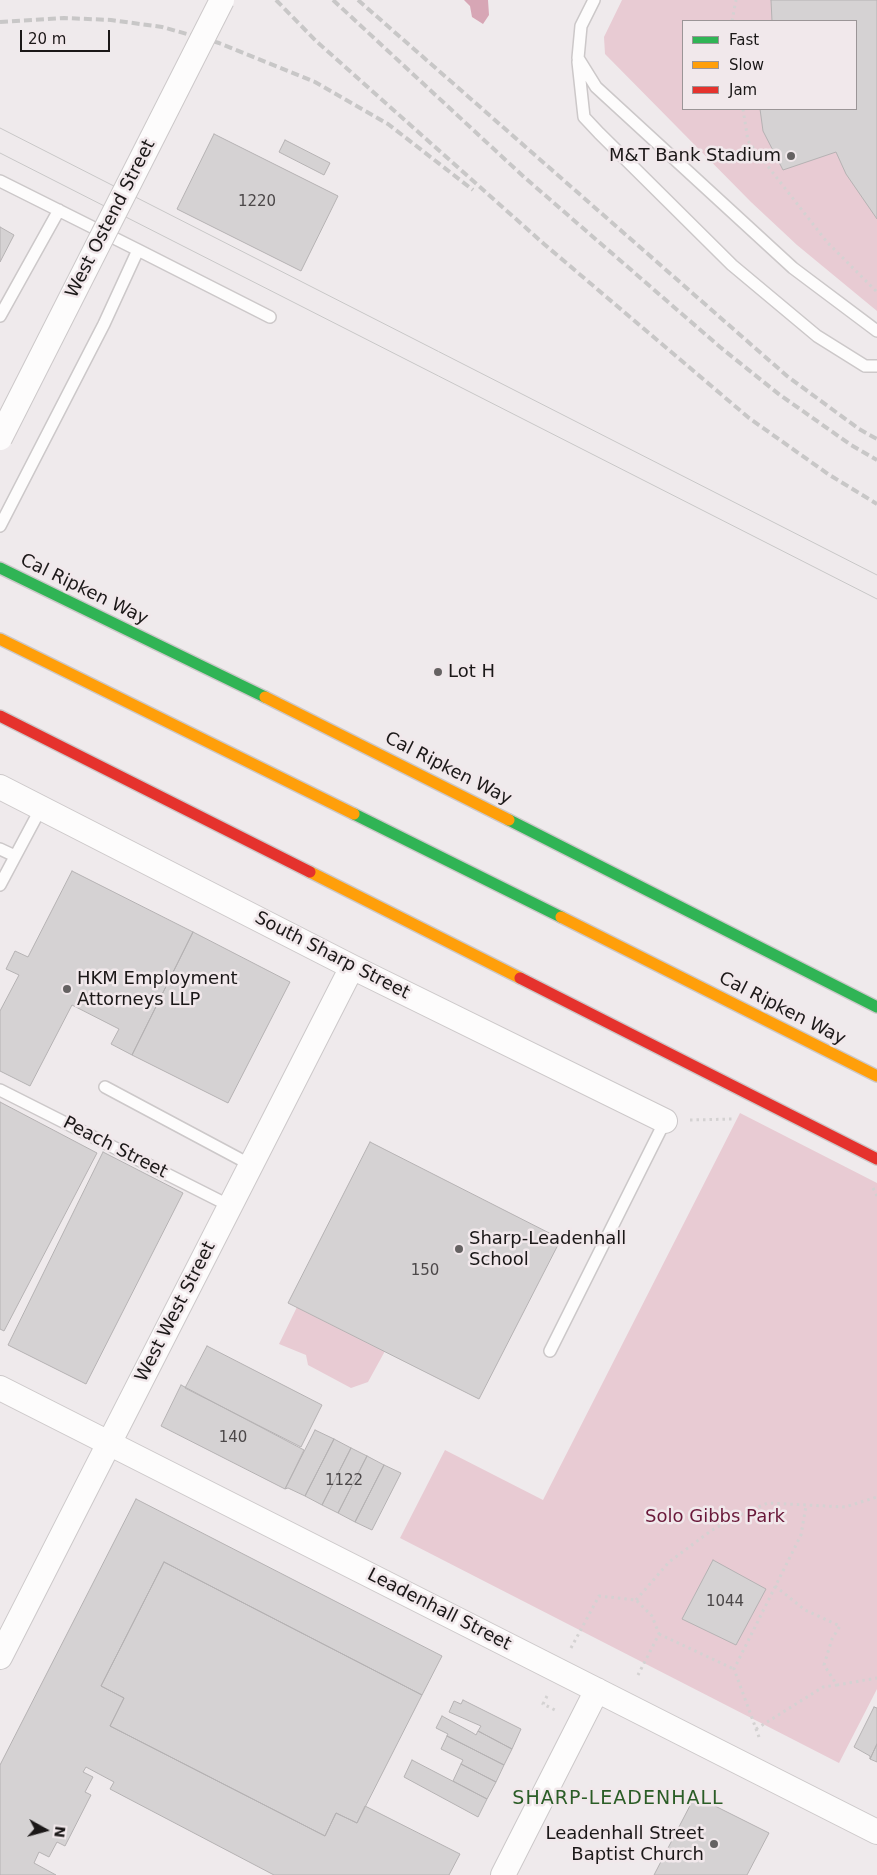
<!DOCTYPE html>
<html>
<head>
<meta charset="utf-8">
<style>
	body { margin:0 }
	#map { position:relative; width:877px; height:1875px; overflow:hidden; background:#efeaec; font-family:"DejaVu Sans",sans-serif }
	canvas { display:block }
	.legend { position:absolute; left:682px; top:20px; width:175px; height:90px; box-sizing:border-box; background:#f1e8eb; border:1px solid #9b9597; margin:0; padding:6px 9px; list-style:none; font-size:15px; color:#1b1818 }
	.legend li { display:flex; align-items:center; gap:10px; height:25px }
	.legend b { width:25px; border:1px solid #9b9597 }
	.north { position:absolute; left:20px; top:1805px; width:50px; height:50px; -webkit-text-stroke:4px #f1e8eb; paint-order:stroke; rotate:97deg; font-size:14px; font-weight:700; line-height:20px; text-align:center; color:#1b1818 }
	.north::after { content:''; display:block; margin:auto; width:18px; height:22px; background:#1b1818; clip-path:polygon(50% 0,100% 100%,50% 72%,0 100%) }
	.scale { position:absolute; left:20px; top:30px; width:90px; height:22px; box-sizing:border-box; border:2px solid #1b1818; border-top:0; padding-left:6px; font-size:15px; line-height:18px; white-space:nowrap; color:#1b1818; -webkit-text-stroke:4px #f1e8eb; paint-order:stroke }
</style>
</head>
<body>
<div id="map">
<canvas width="877" height="1875"></canvas>
<ul class="legend">
<li><b style="height:6px;background:#30b455"></b>Fast</li>
<li><b style="height:6px;background:#ff9f0a"></b>Slow</li>
<li><b style="height:6px;background:#e5322d"></b>Jam</li>
</ul>
<div class="north">N</div>
<div class="scale">20 m</div>
</div>
<script>
const ctx = document.querySelector('canvas').getContext('2d');
ctx.lineJoin = 'round';
function fill(path, color) { ctx.fillStyle = color; ctx.fill(path, 'evenodd'); }
const toPath = rows => new Path2D(rows.map(r => 'M' + r).join(''));
function strokePath(path, color, width, dash) { ctx.strokeStyle = color; ctx.lineWidth = width; ctx.lineCap = dash ? 'butt' : 'round'; ctx.setLineDash(dash || []); ctx.stroke(path); }
function drawText(font, color, halo, rows, align = 'center') {
  ctx.font = font + ' "DejaVu Sans",sans-serif'; ctx.lineWidth = 5; ctx.setLineDash([]); ctx.textBaseline = 'middle'; ctx.strokeStyle = halo; ctx.fillStyle = color; for (const [text, x, y, turn = 0] of rows) {
    ctx.save(); ctx.translate(x, y); ctx.rotate((+turn || 0) * Math.PI / 180); ctx.textAlign = isNaN(turn) ? turn : align; if (halo) ctx.strokeText(text, 0, 0); ctx.fillText(text, 0, 0); ctx.restore();
  }
}
fill(toPath([
	[622,0,877,0,877,311,797,245,751,202,605,54,604,37],
	[683,21,856,21,856,109,683,109],
	[740,1113,877,1183,877,1689,839,1763,400,1538,445,1450,543,1500],
	[297,1307,385,1351,368,1382,351,1388,308,1365,306,1355,279,1344]
]), '#e8cbd3');
fill(toPath([
	[464,0,488,0,489,15,483,24,472,17,470,6]
]), '#d7a6b5');
const building = toPath([
	[771,0,877,0,877,219,846,174,836,152,783,170,763,131,760,109,856,109,856,21,772,21,771,0],
	[214,134,338,196,301,271,177,209,214,134],
	[285,140,330,163,324,175,279,152,285,140],
	[0,227,14,235,0,262,0,227],
	[72,871,193,932,132,1055,111,1044,119,1029,72,1005,30,1086,0,1071,0,1011,19,975,6,969,15,951,28,957,72,871],
	[193,932,290,982,228,1103,132,1055,193,932],
	[0,1102,97,1153,4,1331,0,1329,0,1102],
	[370,1142,561,1239,479,1399,288,1303,370,1142],
	[103,1152,183,1193,86,1384,8,1345,103,1152],
	[207,1346,322,1405,301,1447,185,1388,207,1346],
	[181,1385,304,1450,285,1489,161,1426,181,1385],
	[315,1430,334,1439,305,1496,288,1488,285,1489,315,1430],
	[334,1439,351,1448,322,1505,305,1496,334,1439],
	[351,1448,367,1456,338,1513,322,1505,351,1448],
	[367,1456,384,1465,355,1522,338,1513,367,1456],
	[384,1465,401,1473,372,1530,355,1522,384,1465],
	[136,1499,442,1656,422,1695,164,1562,101,1686,124,1698,110,1726,325,1836,336,1813,357,1823,365,1806,460,1854,449,1875,274,1875,110,1789,114,1782,86,1767,83,1772,93,1777,85,1792,91,1795,65,1846,57,1842,49,1857,39,1852,34,1863,56,1875,0,1875,0,1765,136,1499],
	[713,1560,766,1589,736,1645,682,1619,713,1560],
	[164,1562,422,1695,357,1823,336,1813,325,1836,110,1726,124,1698,101,1686,164,1562],
	[463,1700,521,1729,512,1749,478,1731,481,1726,449,1712,454,1701,461,1704,463,1700],
	[874,1707,877,1708,877,1744,870,1759,870,1756,854,1747,874,1707],
	[442,1716,473,1733,476,1735,478,1731,512,1749,504,1765,447,1736,448,1734,436,1728,442,1716],
	[447,1736,504,1765,496,1782,461,1764,463,1760,441,1749,447,1736],
	[877,1744,877,1762,870,1759,877,1744],
	[412,1760,487,1799,478,1817,404,1777,412,1760],
	[461,1764,496,1782,487,1799,453,1781,461,1764],
	[695,1796,769,1833,747,1875,654,1875,695,1796]
]);
fill(building, '#d5d2d3');
strokePath(building, '#b5b2b3', 1);
const lane = toPath([
	[594,0,581,26,578,58,596,87,793,268,877,331],
	[578,62,584,117,599,133,732,265,817,336,865,366,877,366],
	[0,181,138,250],
	[0,316,59,210],
	[0,526,104,324,138,250,270,317],
	[0,849,15,856],
	[0,885,41,808],
	[105,1087,251,1165],
	[0,1090,230,1206],
	[550,1351,665,1121]
]);
const street = toPath([
	[0,787,352,967,665,1121],
	[0,1388,877,1832],
	[0,1657,352,967],
	[503,1875,597,1690]
]);
const fast = toPath([
	[0,568,265,697],
	[354,814,561,917],
	[509,820,877,1007]
]);
const slow = toPath([
	[0,639,354,814],
	[265,697,509,820],
	[310,872,520,978],
	[561,917,877,1076]
]);
const jam = toPath([
	[0,716,310,872],
	[520,978,877,1159]
]);
strokePath(lane, '#ccc8c9', 14);
strokePath(street, '#ccc8c9', 26);
strokePath(fast, '#ccc8c9', 14);
strokePath(slow, '#ccc8c9', 14);
strokePath(jam, '#ccc8c9', 14);
strokePath(toPath([
	[732,21,736,0],
	[743,109,748,141,827,242,877,292],
	[690,1120,732,1119],
	[873,1188,877,1196],
	[775,1586,805,1610,840,1626,832,1639,824,1665,837,1685,877,1678],
	[636,1600,669,1562,712,1530,748,1511,768,1503,845,1507,877,1497],
	[659,1634,734,1669],
	[571,1648,599,1596,636,1600,652,1616,659,1634,638,1675],
	[547,1696,543,1704,557,1711],
	[756,1729,823,1687,837,1685],
	[759,1737,734,1669,801,1535,806,1506]
]), '#d4d2d2', 3, [2.5, 4]);
strokePath(lane, '#fdfcfc', 11);
strokePath(street, '#fdfcfc', 24);
strokePath(fast, '#30b455', 11);
strokePath(slow, '#ff9f0a', 11);
strokePath(jam, '#e5322d', 11);
strokePath(toPath([
	[0,128,877,575],
	[0,153,877,599]
]), '#c8c7c7', 1);
strokePath(toPath([
	[276,0,316,41,544,244,749,418,828,474,877,504],
	[333,0,524,177,720,347,780,395,851,445,877,460],
	[358,0,787,376,859,429,877,439],
	[0,22,64,18,111,20,162,27,219,43,315,82,388,124,473,190]
]), '#c8c7c7', 4, [8, 4]);
const streetBridge = toPath([
	[0,438,222,0]
]);
strokePath(streetBridge, '#ccc8c9', 26, []);
strokePath(streetBridge, '#fdfcfc', 24);
for (const [x, y, r, color] of [
	[791,156,5,"#656262"],
	[438,672,5,"#656262"],
	[67,989,5,"#656262"],
	[459,1249,5,"#656262"],
	[714,1844,5,"#656262"]
]) { const dot = new Path2D(); dot.arc(x, y, r, 0, 2 * Math.PI); ctx.fillStyle = color; ctx.fill(dot); strokePath(dot, '#f1e8eb', 2); }
drawText('15px', '#4c4849', null, [
	["1220",257,202],
	["150",425,1271],
	["140",233,1438],
	["1122",344,1481],
	["1044",725,1602]
]);
drawText('18px', '#1b1818', '#f1e8eb', [
	["M&T Bank Stadium",781,156,"right"],
	["Lot H",448,672],
	["HKM Employment",77,979],
	["Attorneys LLP",77,1000],
	["Sharp-Leadenhall",469,1239],
	["School",469,1260],
	["Leadenhall Street",704,1834,"right"],
	["Baptist Church",704,1855,"right"]
], 'left');
drawText('18px', '#1b1818', '#f1e8eb', [
	["West Ostend Street",111,219,-63],
	["Cal Ripken Way",84,590,26],
	["Cal Ripken Way",448,769,27],
	["South Sharp Street",332,956,27],
	["Cal Ripken Way",782,1009,27],
	["Peach Street",115,1148,27],
	["West West Street",176,1312,-63],
	["Leadenhall Street",439,1610,27]
]);
drawText('18px', '#691839', '#f1e8eb', [
	["Solo Gibbs Park",715,1517]
]);
ctx.letterSpacing = '1px';
drawText('19px', '#2b5d27', '#f1e8eb', [
	["SHARP-LEADENHALL",618,1799]
]);
ctx.letterSpacing = '0px';
</script>
</body>
</html>
